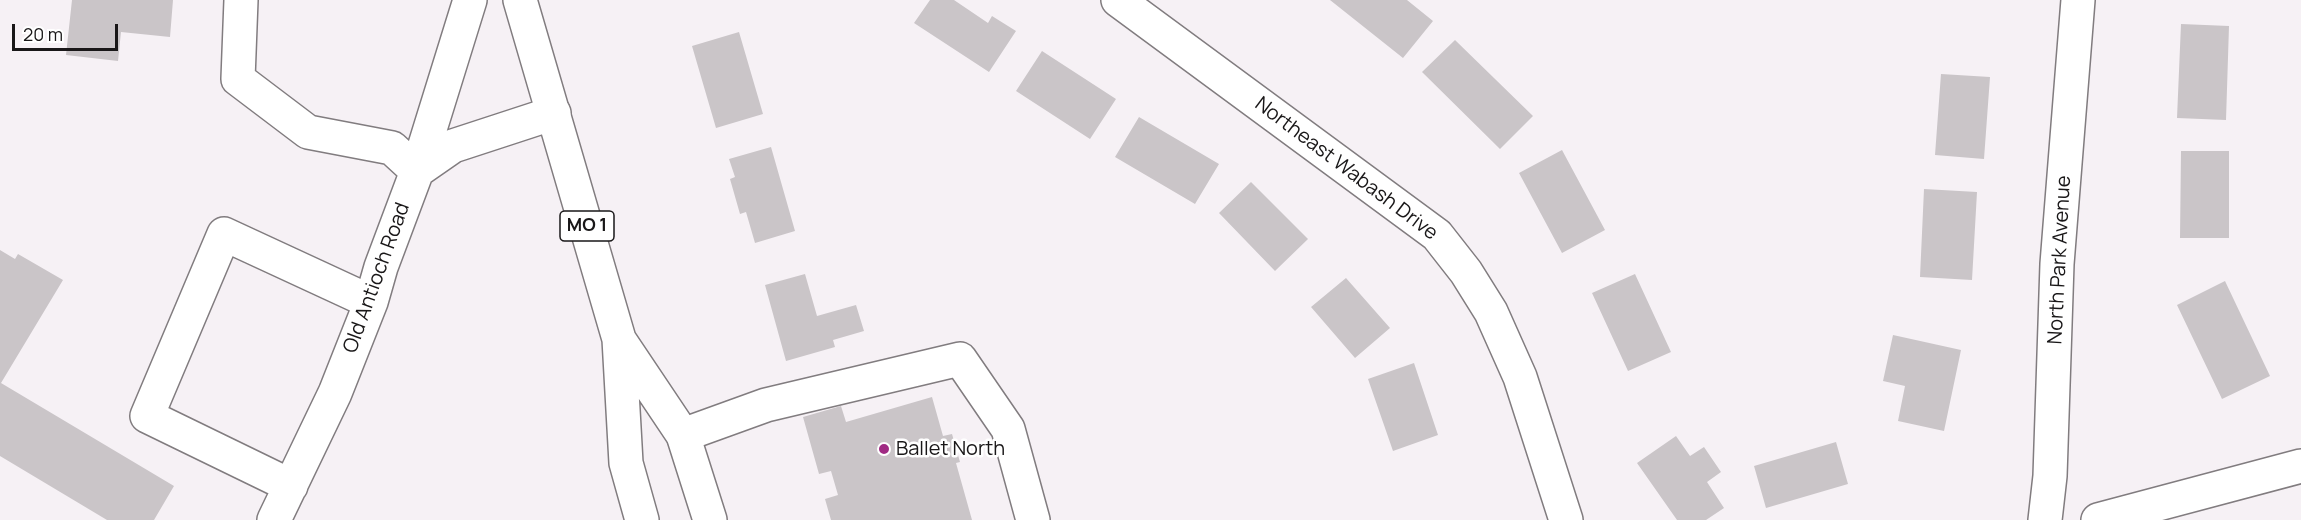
<!DOCTYPE html>
<html>
<head>
<meta charset="utf-8">
<style>
	body { margin:0 }
	#map { position:relative; width:2301px; height:520px; overflow:hidden; background:#f6f1f5; font-family:Manrope,sans-serif }
	canvas { display:block }
	.scale { position:absolute; left:12px; top:24px; width:106px; height:27px; box-sizing:border-box; border:3px solid #191718; border-top:0; padding-left:8px; font-size:18px; line-height:21px; white-space:nowrap; color:#191718; -webkit-text-stroke:4px #fff; paint-order:stroke }
</style>
</head>
<body>
<div id="map">
<canvas width="2301" height="520"></canvas>
<div class="scale">20 m</div>
</div>
<script>
const ctx = document.querySelector('canvas').getContext('2d');
ctx.lineJoin = 'round';
function fill(path, color) { ctx.fillStyle = color; ctx.fill(path, 'evenodd'); }
const toPath = rows => new Path2D(rows.map(r => 'M' + r).join(''));
function strokePath(path, color, width, dash) { ctx.strokeStyle = color; ctx.lineWidth = width; ctx.lineCap = dash ? 'butt' : 'round'; ctx.setLineDash(dash || []); ctx.stroke(path); }
function drawText(font, color, halo, rows, align = 'center') {
  ctx.font = font + ' Manrope,sans-serif'; ctx.lineWidth = 5; ctx.setLineDash([]); ctx.textBaseline = 'middle'; ctx.strokeStyle = halo; ctx.fillStyle = color; for (const [text, x, y, turn = 0] of rows) {
    ctx.save(); ctx.translate(x, y); ctx.rotate((+turn || 0) * Math.PI / 180); ctx.textAlign = isNaN(turn) ? turn : align; if (halo) ctx.strokeText(text, 0, 0); ctx.fillText(text, 0, 0); ctx.restore();
  }
}
fill(toPath([
	[72,0,173,0,170,37,121,32,118,61,66,55],
	[930,0,954,0,988,23,992,16,1016,31,989,72,914,23],
	[1330,0,1407,0,1433,21,1403,58],
	[2181,24,2229,26,2226,120,2177,118],
	[739,32,763,114,716,128,692,46],
	[1455,40,1533,116,1500,149,1422,72],
	[1042,51,1116,99,1090,139,1016,91],
	[1941,74,1990,77,1984,159,1935,155],
	[1139,117,1219,164,1195,204,1115,157],
	[771,147,795,231,755,243,746,212,740,214,730,179,735,177,729,159],
	[1562,150,1605,230,1562,253,1519,173],
	[2181,151,2229,151,2229,238,2180,238],
	[1251,182,1308,239,1275,271,1219,213],
	[1924,189,1977,192,1972,280,1920,277],
	[0,250,15,259,18,254,63,280,1,383,174,486,154,520,107,520,0,456],
	[805,274,817,316,856,305,864,331,833,340,835,347,786,361,765,285],
	[1635,274,1671,352,1628,371,1592,293],
	[1346,278,1390,328,1355,358,1311,307],
	[2225,281,2270,376,2222,399,2177,305],
	[1893,335,1961,350,1944,431,1898,421,1905,386,1883,381],
	[1414,363,1438,435,1393,451,1368,379],
	[932,397,943,436,952,434,960,462,956,463,972,520,831,520,825,499,838,495,831,471,819,474,803,417,841,406,846,422],
	[1676,436,1690,456,1704,447,1721,472,1707,482,1724,508,1706,520,1677,520,1637,463],
	[1836,442,1848,484,1766,508,1754,466]
]), '#cac5c8');
const minor = toPath([
	[241,0,238,79,308,132,392,148,417,171],
	[1118,0,1437,235,1466,272,1491,312,1520,377,1566,520],
	[417,171,453,146,554,113],
	[683,435,766,405,960,359,1008,429,1033,520],
	[291,486,147,416,224,234,371,302],
	[274,520,335,393,371,302,381,267,417,171,470,0],
	[2045,520,2050,476,2057,264,2078,0],
	[2098,520,2301,466]
]);
const major = toPath([
	[520,0,619,339,626,463,642,520],
	[620,341,683,435,710,520]
]);
strokePath(minor, '#817c7f', 36);
strokePath(major, '#817c7f', 36);
strokePath(minor, '#fff', 33);
strokePath(major, '#fff', 33);
for (const [x, y, r, color] of [
	[884,449,6,"#a02a83"]
]) { const dot = new Path2D(); dot.arc(x, y, r, 0, 2 * Math.PI); ctx.fillStyle = color; ctx.fill(dot); strokePath(dot, '#fff', 2); }
for (const [x, y, w] of [
	[587,226,54]
]) { const box = new Path2D(); box.roundRect(x - w / 2, y - 15, w, 30, 4.5); ctx.fillStyle = '#fff'; ctx.fill(box); strokePath(box, '#191718', 1.5); }
drawText('bold 18px', '#191718', null, [
	["MO 1",587,226]
]);
drawText('20px', '#191718', '#fff', [
	["Northeast Wabash Drive",1346,169,37],
	["North Park Avenue",2060,260,-87],
	["Old Antioch Road",377,278,-70]
]);
drawText('20px', '#191718', '#fff', [
	["Ballet North",896,449]
], 'left');
</script>
</body>
</html>
